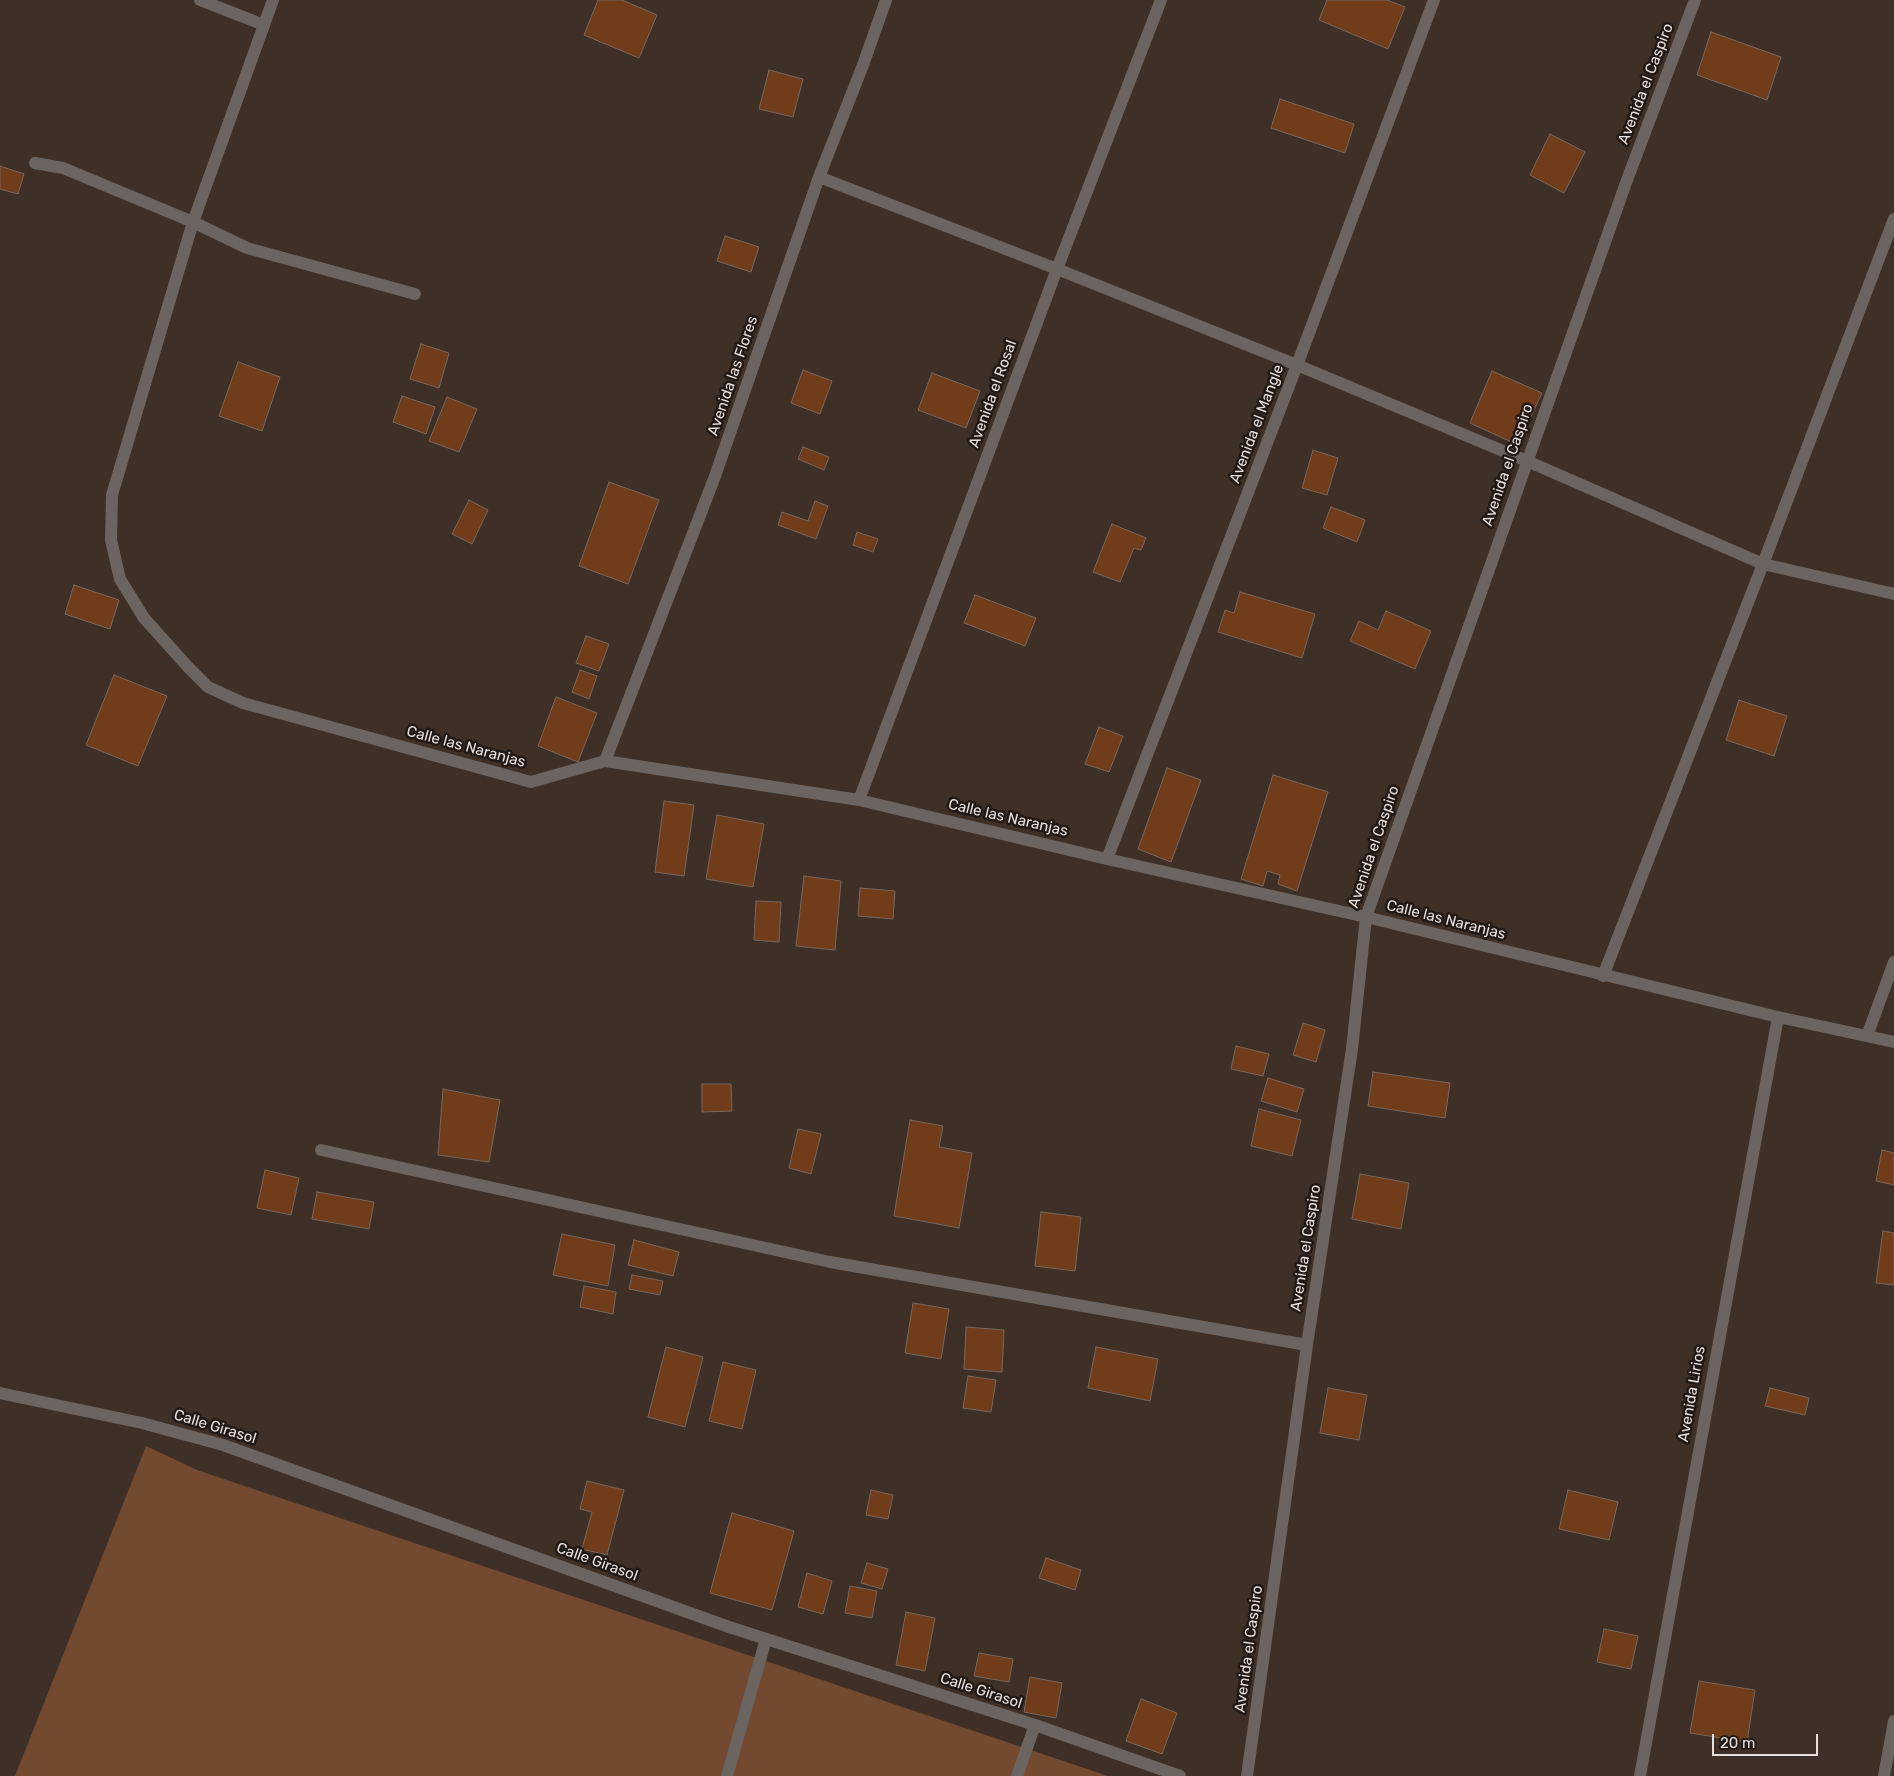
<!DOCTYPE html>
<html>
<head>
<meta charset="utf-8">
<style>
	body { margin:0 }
	#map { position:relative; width:1894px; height:1776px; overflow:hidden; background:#3e3027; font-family:Rubik,sans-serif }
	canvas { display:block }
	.scale { position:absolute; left:1712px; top:1734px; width:106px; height:22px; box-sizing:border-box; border:2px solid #e9dfda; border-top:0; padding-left:6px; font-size:15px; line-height:18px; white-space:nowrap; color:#e9dfda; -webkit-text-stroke:4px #201916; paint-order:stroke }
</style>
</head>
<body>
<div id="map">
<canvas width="1894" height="1776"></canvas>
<div class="scale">20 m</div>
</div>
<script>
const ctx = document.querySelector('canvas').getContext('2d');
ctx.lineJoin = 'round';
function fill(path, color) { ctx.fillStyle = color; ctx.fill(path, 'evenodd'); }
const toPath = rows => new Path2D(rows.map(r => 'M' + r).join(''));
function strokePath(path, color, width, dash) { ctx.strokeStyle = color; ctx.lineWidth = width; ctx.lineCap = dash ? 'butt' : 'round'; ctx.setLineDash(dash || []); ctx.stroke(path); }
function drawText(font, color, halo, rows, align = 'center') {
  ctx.font = font + ' Rubik,sans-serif'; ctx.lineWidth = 5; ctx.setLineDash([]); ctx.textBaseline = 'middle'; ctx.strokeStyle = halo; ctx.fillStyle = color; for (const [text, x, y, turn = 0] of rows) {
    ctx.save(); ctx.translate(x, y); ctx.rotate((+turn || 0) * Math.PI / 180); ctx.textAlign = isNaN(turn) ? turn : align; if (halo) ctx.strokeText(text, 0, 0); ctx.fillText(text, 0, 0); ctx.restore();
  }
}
fill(toPath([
	[146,1446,197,1470,1108,1776,15,1776]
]), '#734930');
const building = toPath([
	[598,0,622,0,657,15,639,58,584,35,598,0],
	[1327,0,1387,0,1405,7,1388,49,1319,20,1327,0],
	[1711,32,1781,57,1767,100,1697,75,1711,32],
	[769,70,803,79,793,117,759,109,769,70],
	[1280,99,1354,124,1345,153,1271,128,1280,99],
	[1550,134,1585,152,1564,193,1530,175,1550,134],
	[0,166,24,174,18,194,0,189,0,166],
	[725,236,759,247,751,272,717,261,725,236],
	[421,344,449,353,439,388,410,379,421,344],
	[238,362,280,377,262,431,219,416,238,362],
	[803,370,832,381,820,414,791,403,803,370],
	[1492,371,1542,393,1518,445,1470,423,1492,371],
	[932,373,980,391,966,428,918,410,932,373],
	[402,396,435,407,426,434,393,422,402,396],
	[447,397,477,409,459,452,429,441,447,397],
	[803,447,829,457,824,470,798,459,803,447],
	[1313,450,1338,458,1327,495,1302,488,1313,450],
	[609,482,659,500,628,584,579,566,609,482],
	[469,500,488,510,472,544,452,534,469,500],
	[815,501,828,506,816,539,778,525,782,512,808,521,815,501],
	[1331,507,1365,520,1357,542,1323,528,1331,507],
	[1112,524,1146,538,1141,550,1134,548,1120,582,1093,572,1112,524],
	[857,532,878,539,873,552,853,545,857,532],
	[74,585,119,600,110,629,65,614,74,585],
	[1240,592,1315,614,1302,658,1218,632,1225,610,1234,613,1240,592],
	[975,595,1036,618,1025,646,964,623,975,595],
	[1386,611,1431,631,1415,669,1350,641,1359,621,1378,630,1386,611],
	[586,636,609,644,599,671,576,663,586,636],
	[580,670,597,676,589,699,572,692,580,670],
	[114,675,167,696,138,766,86,745,114,675],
	[556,697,597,713,578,762,538,746,556,697],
	[1739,700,1787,716,1774,756,1726,740,1739,700],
	[1099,727,1123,736,1109,772,1085,764,1099,727],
	[1167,768,1201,780,1171,862,1138,849,1167,768],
	[1273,775,1328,792,1297,891,1278,884,1280,875,1267,871,1263,886,1241,879,1273,775],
	[664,801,694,805,684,876,655,872,664,801],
	[717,815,764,824,753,887,706,879,717,815],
	[804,876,841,881,835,950,796,946,804,876],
	[860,888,895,891,893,919,858,916,860,888],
	[756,901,781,902,779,942,754,940,756,901],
	[1303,1023,1325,1030,1316,1062,1293,1055,1303,1023],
	[1236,1046,1269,1054,1263,1076,1231,1069,1236,1046],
	[1373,1072,1450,1083,1445,1118,1368,1106,1373,1072],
	[1268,1078,1304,1089,1297,1112,1261,1101,1268,1078],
	[702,1084,731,1084,732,1111,702,1112,702,1084],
	[443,1089,500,1100,489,1162,438,1155,443,1089],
	[1259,1109,1301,1120,1292,1156,1251,1146,1259,1109],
	[910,1120,943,1126,939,1147,972,1153,959,1228,894,1216,910,1120],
	[798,1129,821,1134,811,1174,789,1168,798,1129],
	[1882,1150,1894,1153,1894,1185,1876,1181,1882,1150],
	[265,1170,299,1178,291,1215,257,1208,265,1170],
	[1360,1174,1409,1183,1401,1229,1352,1219,1360,1174],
	[317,1192,374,1202,369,1229,312,1219,317,1192],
	[1041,1212,1081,1217,1075,1271,1035,1266,1041,1212],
	[1883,1231,1894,1233,1894,1285,1876,1283,1883,1231],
	[562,1234,615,1245,608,1286,553,1275,562,1234],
	[634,1240,679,1252,673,1276,628,1265,634,1240],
	[632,1275,663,1281,660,1295,629,1289,632,1275],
	[584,1286,616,1292,613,1314,580,1307,584,1286],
	[913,1303,949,1309,941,1359,905,1353,913,1303],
	[966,1327,1004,1330,1002,1372,964,1369,966,1327],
	[666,1347,703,1357,685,1427,648,1417,666,1347],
	[1096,1347,1158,1359,1150,1401,1088,1388,1096,1347],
	[723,1362,756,1370,742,1429,709,1421,723,1362],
	[968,1376,996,1380,991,1412,963,1408,968,1376],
	[1328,1388,1367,1395,1359,1440,1320,1433,1328,1388],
	[1770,1388,1809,1398,1805,1415,1765,1406,1770,1388],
	[587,1481,624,1490,607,1555,582,1549,592,1512,580,1509,587,1481],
	[871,1490,893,1495,888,1519,866,1515,871,1490],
	[1568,1490,1618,1502,1609,1540,1559,1529,1568,1490],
	[732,1513,794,1531,772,1610,710,1593,732,1513],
	[1046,1558,1081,1570,1075,1590,1039,1578,1046,1558],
	[867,1563,888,1569,882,1589,861,1583,867,1563],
	[807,1573,832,1581,823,1614,798,1607,807,1573],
	[850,1586,877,1591,872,1618,845,1613,850,1586],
	[906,1612,935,1618,925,1671,896,1665,906,1612],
	[1604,1629,1638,1636,1631,1669,1597,1662,1604,1629],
	[979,1653,1013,1659,1009,1682,974,1676,979,1653],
	[1030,1677,1062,1683,1056,1718,1024,1712,1030,1677],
	[1699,1681,1755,1690,1747,1742,1690,1733,1699,1681],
	[1141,1699,1177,1713,1162,1754,1126,1741,1141,1699]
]);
fill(building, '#703c1a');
strokePath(building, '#78675e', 1);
strokePath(toPath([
	[200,0,264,25]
]), '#6b6460', 12);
strokePath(toPath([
	[273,0,193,222,112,495,111,540,120,579,144,618,188,667,208,687,243,703,531,782,605,761,859,800,1107,859,1366,917,1778,1017,1894,1042],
	[35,163,63,168,193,222,247,248,415,294],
	[819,177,1057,269,1297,365,1527,461,1763,564,1894,594],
	[605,761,714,479,819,177,863,65,886,0],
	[859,800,1057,269,1161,0],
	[1107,859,1297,365,1434,0],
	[1603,976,1763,564,1894,219],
	[1867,1036,1894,962],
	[321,1150,830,1262,1307,1345],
	[0,1393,142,1423,223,1445,729,1627,1035,1725,1180,1776],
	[727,1776,766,1639],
	[1017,1776,1035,1725],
	[1247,1776,1307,1345,1352,1049,1366,917,1627,180,1695,0],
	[1640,1776,1778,1017],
	[1884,1776,1894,1721]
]), '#6b6460', 12);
drawText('15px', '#e9dfda', '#201916', [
	["Avenida el Caspiro",1646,84,-69],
	["Avenida las Flores",733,376,-71],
	["Avenida el Rosal",993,394,-70],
	["Avenida el Mangle",1257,424,-69],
	["Avenida el Caspiro",1508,465,-71],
	["Calle las Naranjas",466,747,15],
	["Calle las Naranjas",1008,818,13],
	["Avenida el Caspiro",1374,847,-71],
	["Calle las Naranjas",1446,920,14],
	["Avenida el Caspiro",1306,1248,-81],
	["Avenida Lirios",1692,1394,-80],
	["Calle Girasol",215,1427,17],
	["Calle Girasol",597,1562,20],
	["Avenida el Caspiro",1249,1649,-82],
	["Calle Girasol",981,1691,18]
]);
</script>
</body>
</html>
